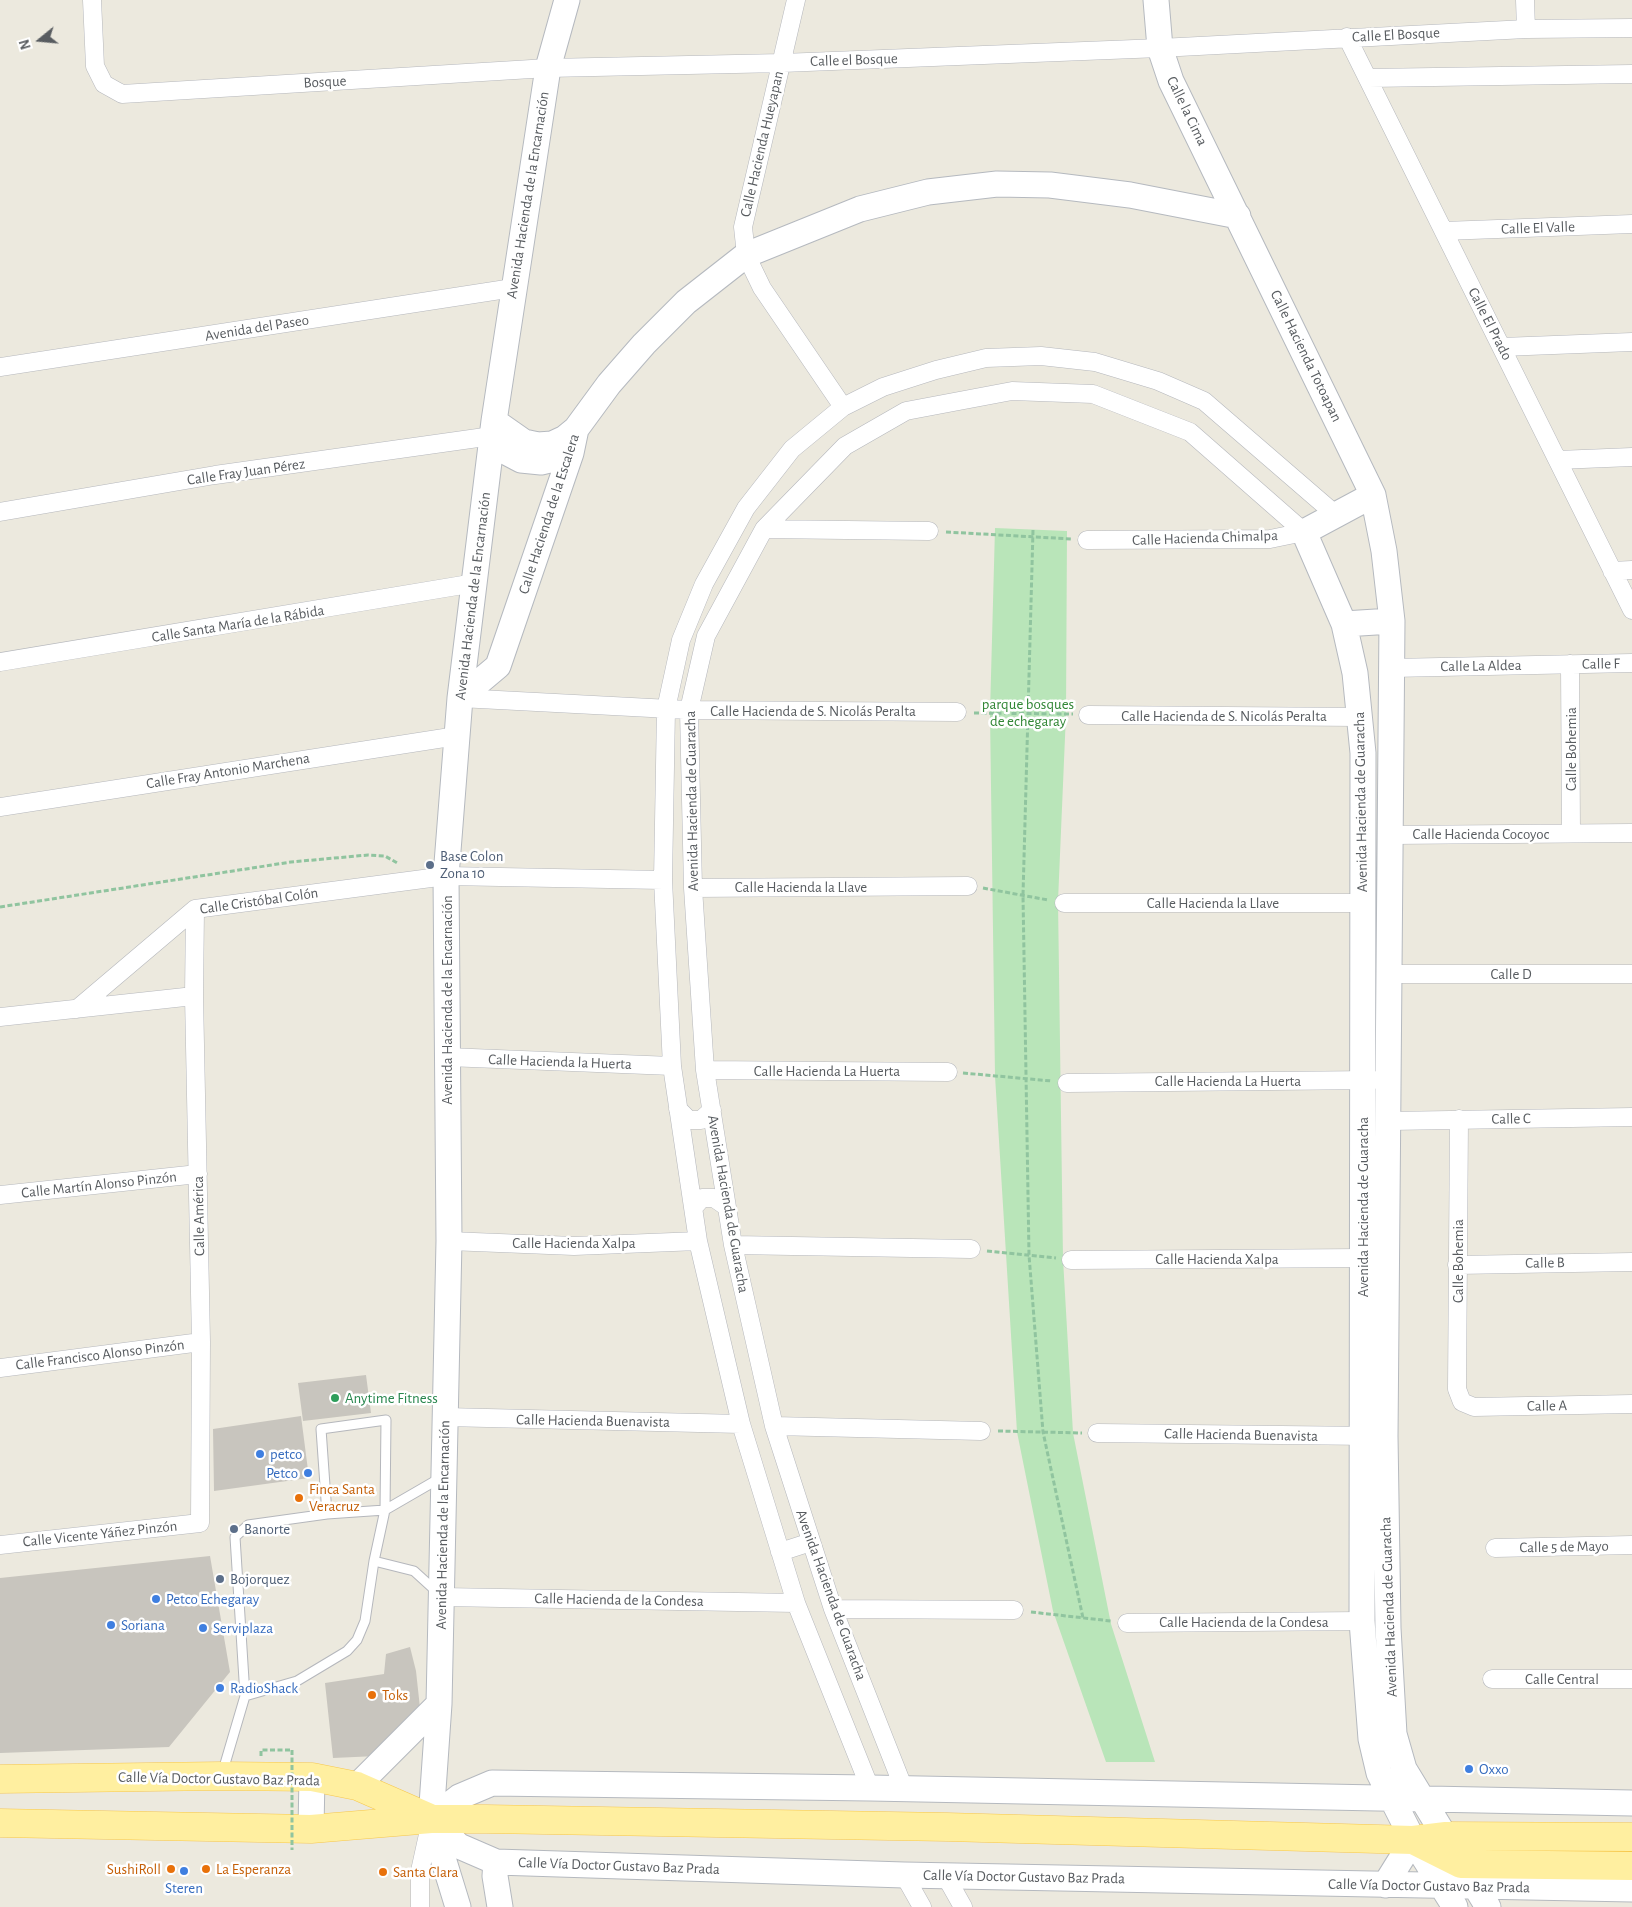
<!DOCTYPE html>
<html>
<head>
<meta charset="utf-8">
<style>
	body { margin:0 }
	#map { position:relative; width:1632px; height:1907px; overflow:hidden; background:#ece9de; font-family:"Alegreya Sans",sans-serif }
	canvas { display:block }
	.north { position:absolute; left:15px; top:15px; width:50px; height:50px; -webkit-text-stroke:4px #fff; paint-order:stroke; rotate:253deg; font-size:14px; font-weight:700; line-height:20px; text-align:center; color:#585c60 }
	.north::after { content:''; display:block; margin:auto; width:18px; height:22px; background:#585c60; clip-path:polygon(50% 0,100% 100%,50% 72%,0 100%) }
</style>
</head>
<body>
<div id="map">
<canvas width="1632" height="1907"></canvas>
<div class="north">N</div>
</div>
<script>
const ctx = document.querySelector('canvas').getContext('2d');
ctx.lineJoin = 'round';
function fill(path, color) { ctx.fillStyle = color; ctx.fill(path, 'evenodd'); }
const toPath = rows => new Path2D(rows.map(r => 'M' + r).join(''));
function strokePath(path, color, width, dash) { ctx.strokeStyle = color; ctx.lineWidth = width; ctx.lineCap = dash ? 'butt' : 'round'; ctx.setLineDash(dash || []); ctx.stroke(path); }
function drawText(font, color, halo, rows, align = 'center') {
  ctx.font = font + ' "Alegreya Sans",sans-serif'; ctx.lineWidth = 5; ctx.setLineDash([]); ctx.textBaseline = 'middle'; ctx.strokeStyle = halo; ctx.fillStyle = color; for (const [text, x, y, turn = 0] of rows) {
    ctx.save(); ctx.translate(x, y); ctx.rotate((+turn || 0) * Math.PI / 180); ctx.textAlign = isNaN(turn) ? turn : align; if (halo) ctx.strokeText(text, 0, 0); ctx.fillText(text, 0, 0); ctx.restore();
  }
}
fill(toPath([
	[995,528,1067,531,1066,714,1058,901,1063,1259,1073,1433,1111,1624,1155,1762,1106,1762,1053,1611,1017,1432,995,1076,990,713]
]), '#b9e5b9');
fill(toPath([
	[366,1375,371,1413,303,1421,298,1383],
	[301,1416,309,1478,214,1491,213,1429],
	[210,1556,230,1672,169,1747,0,1753,0,1578],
	[410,1647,416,1671,420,1708,377,1756,333,1758,325,1683,384,1674,386,1654]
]), '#c8c5be');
const lane = toPath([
	[374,1561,414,1571,437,1592],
	[245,1696,297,1681,347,1651,357,1640,365,1621,374,1561,385,1510,386,1420,321,1429,327,1514],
	[222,1774,245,1696,235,1537,248,1525,327,1514,385,1510,442,1477]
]);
const street = toPath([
	[92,0,95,66,104,84,122,94,548,68,782,63,1160,48,1526,29,1632,28],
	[796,0,743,227,746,255,762,288,843,407],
	[1525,0,1526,29],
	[1347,37,1632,610],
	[1369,78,1632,74],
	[1444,231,1632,224],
	[1502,347,1632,342],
	[0,367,513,288],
	[1558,460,1632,457],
	[0,512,215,475,492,436],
	[764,529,929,531],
	[1087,540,1270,539,1304,532],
	[1612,571,1632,570],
	[0,662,475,583],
	[1570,664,1571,833],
	[1392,668,1632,663],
	[460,698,689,710,957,712],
	[1088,715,1360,717],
	[0,807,457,736],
	[1391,835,1632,833],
	[693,888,968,886],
	[1064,903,1363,903],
	[1390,974,1632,974],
	[77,1009,195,909,446,876,663,880],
	[0,1017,194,996],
	[447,1057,672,1066],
	[705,1070,948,1072],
	[1067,1083,1374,1080],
	[678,1109,689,1120,701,1120,712,1110],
	[1459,1119,1457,1389,1462,1402,1474,1407,1632,1404],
	[1390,1121,1632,1117],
	[0,1195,198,1174],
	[694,1207,702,1198,714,1198,727,1207],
	[449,1241,574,1246,698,1241],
	[733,1245,971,1249],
	[1071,1260,1363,1258],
	[1457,1265,1632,1262],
	[0,1368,201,1342],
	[445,1417,741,1424],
	[774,1426,981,1431],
	[1097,1433,1372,1436],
	[0,1545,200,1523,201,1342,194,996,195,909],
	[1495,1548,1632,1545],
	[780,1552,811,1542],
	[442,1597,796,1603],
	[833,1609,1014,1610],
	[1127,1623,1362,1621],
	[1492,1679,1632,1679],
	[870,1788,796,1603,741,1424,698,1241,672,1066,663,880,666,709,681,640,704,584,746,508,792,449,843,407,883,387,936,370,986,358,1041,356,1095,362,1158,381,1204,401,1336,515],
	[904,1789,833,1609,774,1426,733,1245,705,1070,693,888,689,710,706,636,764,529,845,446,906,411,1012,391,1093,394,1190,432,1304,532],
	[904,1875,922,1907],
	[945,1875,963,1907],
	[420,1907,420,1871,431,1821]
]);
const secondary = toPath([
	[1156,0,1160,48,1171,81,1373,495,1384,551,1392,621,1385,1436,1388,1628,1394,1734,1404,1769,1488,1907],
	[494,421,524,442,538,445,552,444,565,438,576,429],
	[492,436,502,450,521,460,541,462,566,456],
	[1373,495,1304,532,1344,624,1355,673,1363,753,1362,1621,1371,1739,1379,1773,1413,1840,1455,1907],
	[1344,624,1392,621],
	[460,698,498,666,571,453,576,429,609,384,644,344,686,302,746,255,860,209,928,192,997,184,1050,185,1130,195,1238,216],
	[357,1786,439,1704],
	[431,1819,459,1797,492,1783,870,1788,1632,1803],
	[433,1820,459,1846,496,1862,904,1875,1632,1889],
	[311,1829,312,1777],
	[496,1862,495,1876,500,1907],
	[1385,1885,1413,1840],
	[458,1907,431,1819,439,1704,449,1241,446,876,460,698,494,421,548,68,567,0]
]);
const primary = toPath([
	[0,1779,222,1776,312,1777,357,1786,428,1817],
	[0,1823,311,1829,431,1819,486,1819,947,1827,1413,1840,1446,1836,1632,1837],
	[1413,1840,1461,1864,1632,1866]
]);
strokePath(lane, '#b5b7bc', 11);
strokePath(street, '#b5b7bc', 19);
strokePath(secondary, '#b5b9bf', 27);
strokePath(primary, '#f7c74c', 29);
strokePath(toPath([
	[1033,530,1023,895,1029,1255,1043,1432,1083,1618],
	[946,532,1072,539],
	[974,713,1073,714],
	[983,888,1048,900],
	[0,907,291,862,368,855,385,856,399,864],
	[963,1073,1052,1081],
	[987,1251,1056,1258],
	[998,1431,1082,1433],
	[1031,1612,1111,1621],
	[261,1756,261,1750,292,1750]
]), '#90c49f', 3, [5, 2.5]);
strokePath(lane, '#fff', 9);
strokePath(street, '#fff', 18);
strokePath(secondary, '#fff', 25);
strokePath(primary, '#ffefa0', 28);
strokePath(toPath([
	[292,1750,292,1850]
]), '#90c49f', 3, [5, 2.5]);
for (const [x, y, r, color] of [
	[430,865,5,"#5c6f8a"],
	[335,1398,5,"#2e9e5b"],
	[260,1454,5,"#3f7fe0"],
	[308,1473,5,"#3f7fe0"],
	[299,1498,5,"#e8710a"],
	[234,1529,5,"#5c6f8a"],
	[220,1579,5,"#5c6f8a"],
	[156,1599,5,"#3f7fe0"],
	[111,1625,5,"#3f7fe0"],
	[203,1628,5,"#3f7fe0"],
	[220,1688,5,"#3f7fe0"],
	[372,1695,5,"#e8710a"],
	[1469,1769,5,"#3f7fe0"],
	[171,1869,5,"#e8710a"],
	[206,1869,5,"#e8710a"],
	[184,1871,5,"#3f7fe0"],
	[383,1872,5,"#e8710a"]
]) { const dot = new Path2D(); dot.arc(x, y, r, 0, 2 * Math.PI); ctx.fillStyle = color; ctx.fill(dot); strokePath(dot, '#fff', 2); }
drawText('15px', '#585c60', '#fff', [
	["Calle El Bosque",1396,35,-3],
	["Calle el Bosque",854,60,-2],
	["Bosque",325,82,-3],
	["Calle la Cima",1187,111,64],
	["Calle Hacienda Hueyapan",762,144,-77],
	["Avenida Hacienda de la Encarnación",528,195,-81],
	["Calle El Valle",1538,228,-2],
	["Calle El Prado",1490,324,63],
	["Avenida del Paseo",257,328,-9],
	["Calle Hacienda Totoapan",1306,356,64],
	["Calle Fray Juan Pérez",246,472,-8],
	["Calle Hacienda de la Escalera",549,514,-72],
	["Calle Hacienda Chimalpa",1205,538,-2],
	["Avenida Hacienda de la Encarnación",473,596,-83],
	["Calle Santa María de la Rábida",238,624,-9],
	["Calle F",1601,664,-1],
	["Calle La Aldea",1481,666,-1],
	["Calle Hacienda de S. Nicolás Peralta",813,711],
	["Calle Hacienda de S. Nicolás Peralta",1224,716],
	["Calle Bohemia",1571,749,-90],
	["Calle Fray Antonio Marchena",228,771,-9],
	["Avenida Hacienda de Guaracha",692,801,-91],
	["Avenida Hacienda de Guaracha",1361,802,-91],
	["Calle Hacienda Cocoyoc",1481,834],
	["Calle Hacienda la Llave",801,887],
	["Calle Cristóbal Colón",259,901,-8],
	["Calle Hacienda la Llave",1213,903],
	["Calle D",1511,974],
	["Avenida Hacienda de la Encarnación",447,1000,-90],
	["Calle Hacienda la Huerta",560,1062,2],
	["Calle Hacienda La Huerta",827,1071],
	["Calle Hacienda La Huerta",1228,1081],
	["Calle C",1511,1119,-1],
	["Calle Martín Alonso Pinzón",99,1185,-6],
	["Avenida Hacienda de Guaracha",728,1204,80],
	["Avenida Hacienda de Guaracha",1363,1207,-90],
	["Calle América",199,1216,-91],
	["Calle Hacienda Xalpa",574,1243],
	["Calle Hacienda Xalpa",1217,1259],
	["Calle Bohemia",1458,1261,-90],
	["Calle B",1545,1263,-1],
	["Calle Francisco Alonso Pinzón",100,1355,-7],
	["Calle A",1547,1406,-1],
	["Calle Hacienda Buenavista",593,1421,1],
	["Calle Hacienda Buenavista",1241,1435,1],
	["Avenida Hacienda de la Encarnación",443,1525,-89],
	["Calle Vicente Yáñez Pinzón",100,1534,-6],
	["Calle 5 de Mayo",1564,1547,-1],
	["Avenida Hacienda de Guaracha",831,1595,70],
	["Calle Hacienda de la Condesa",619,1600,1],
	["Avenida Hacienda de Guaracha",1389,1607,-92],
	["Calle Hacienda de la Condesa",1244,1622],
	["Calle Central",1562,1679],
	["Calle Vía Doctor Gustavo Baz Prada",219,1779,1],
	["Calle Vía Doctor Gustavo Baz Prada",619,1866,2],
	["Calle Vía Doctor Gustavo Baz Prada",1024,1877,1],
	["Calle Vía Doctor Gustavo Baz Prada",1429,1886,1]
]);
drawText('15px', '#318635', '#fff', [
	["parque bosques",1028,704],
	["de echegaray",1028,721]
]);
drawText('15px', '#4e5e75', '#fff', [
	["Base Colon",440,856],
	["Zona 10",440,873],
	["Banorte",244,1529],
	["Bojorquez",230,1579]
], 'left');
drawText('15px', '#27864d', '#fff', [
	["Anytime Fitness",345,1398]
], 'left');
drawText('15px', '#366cbe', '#fff', [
	["petco",270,1454],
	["Petco",298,1473,"right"],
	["Petco Echegaray",166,1599],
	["Soriana",121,1625],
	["Serviplaza",213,1628],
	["RadioShack",230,1688],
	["Oxxo",1479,1769],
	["Steren",184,1888,"center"]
], 'left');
drawText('15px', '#c56008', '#fff', [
	["Finca Santa",309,1489],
	["Veracruz",309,1506],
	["Toks",382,1695],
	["SushiRoll",161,1869,"right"],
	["La Esperanza",216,1869],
	["Santa Clara",393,1872]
], 'left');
</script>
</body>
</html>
